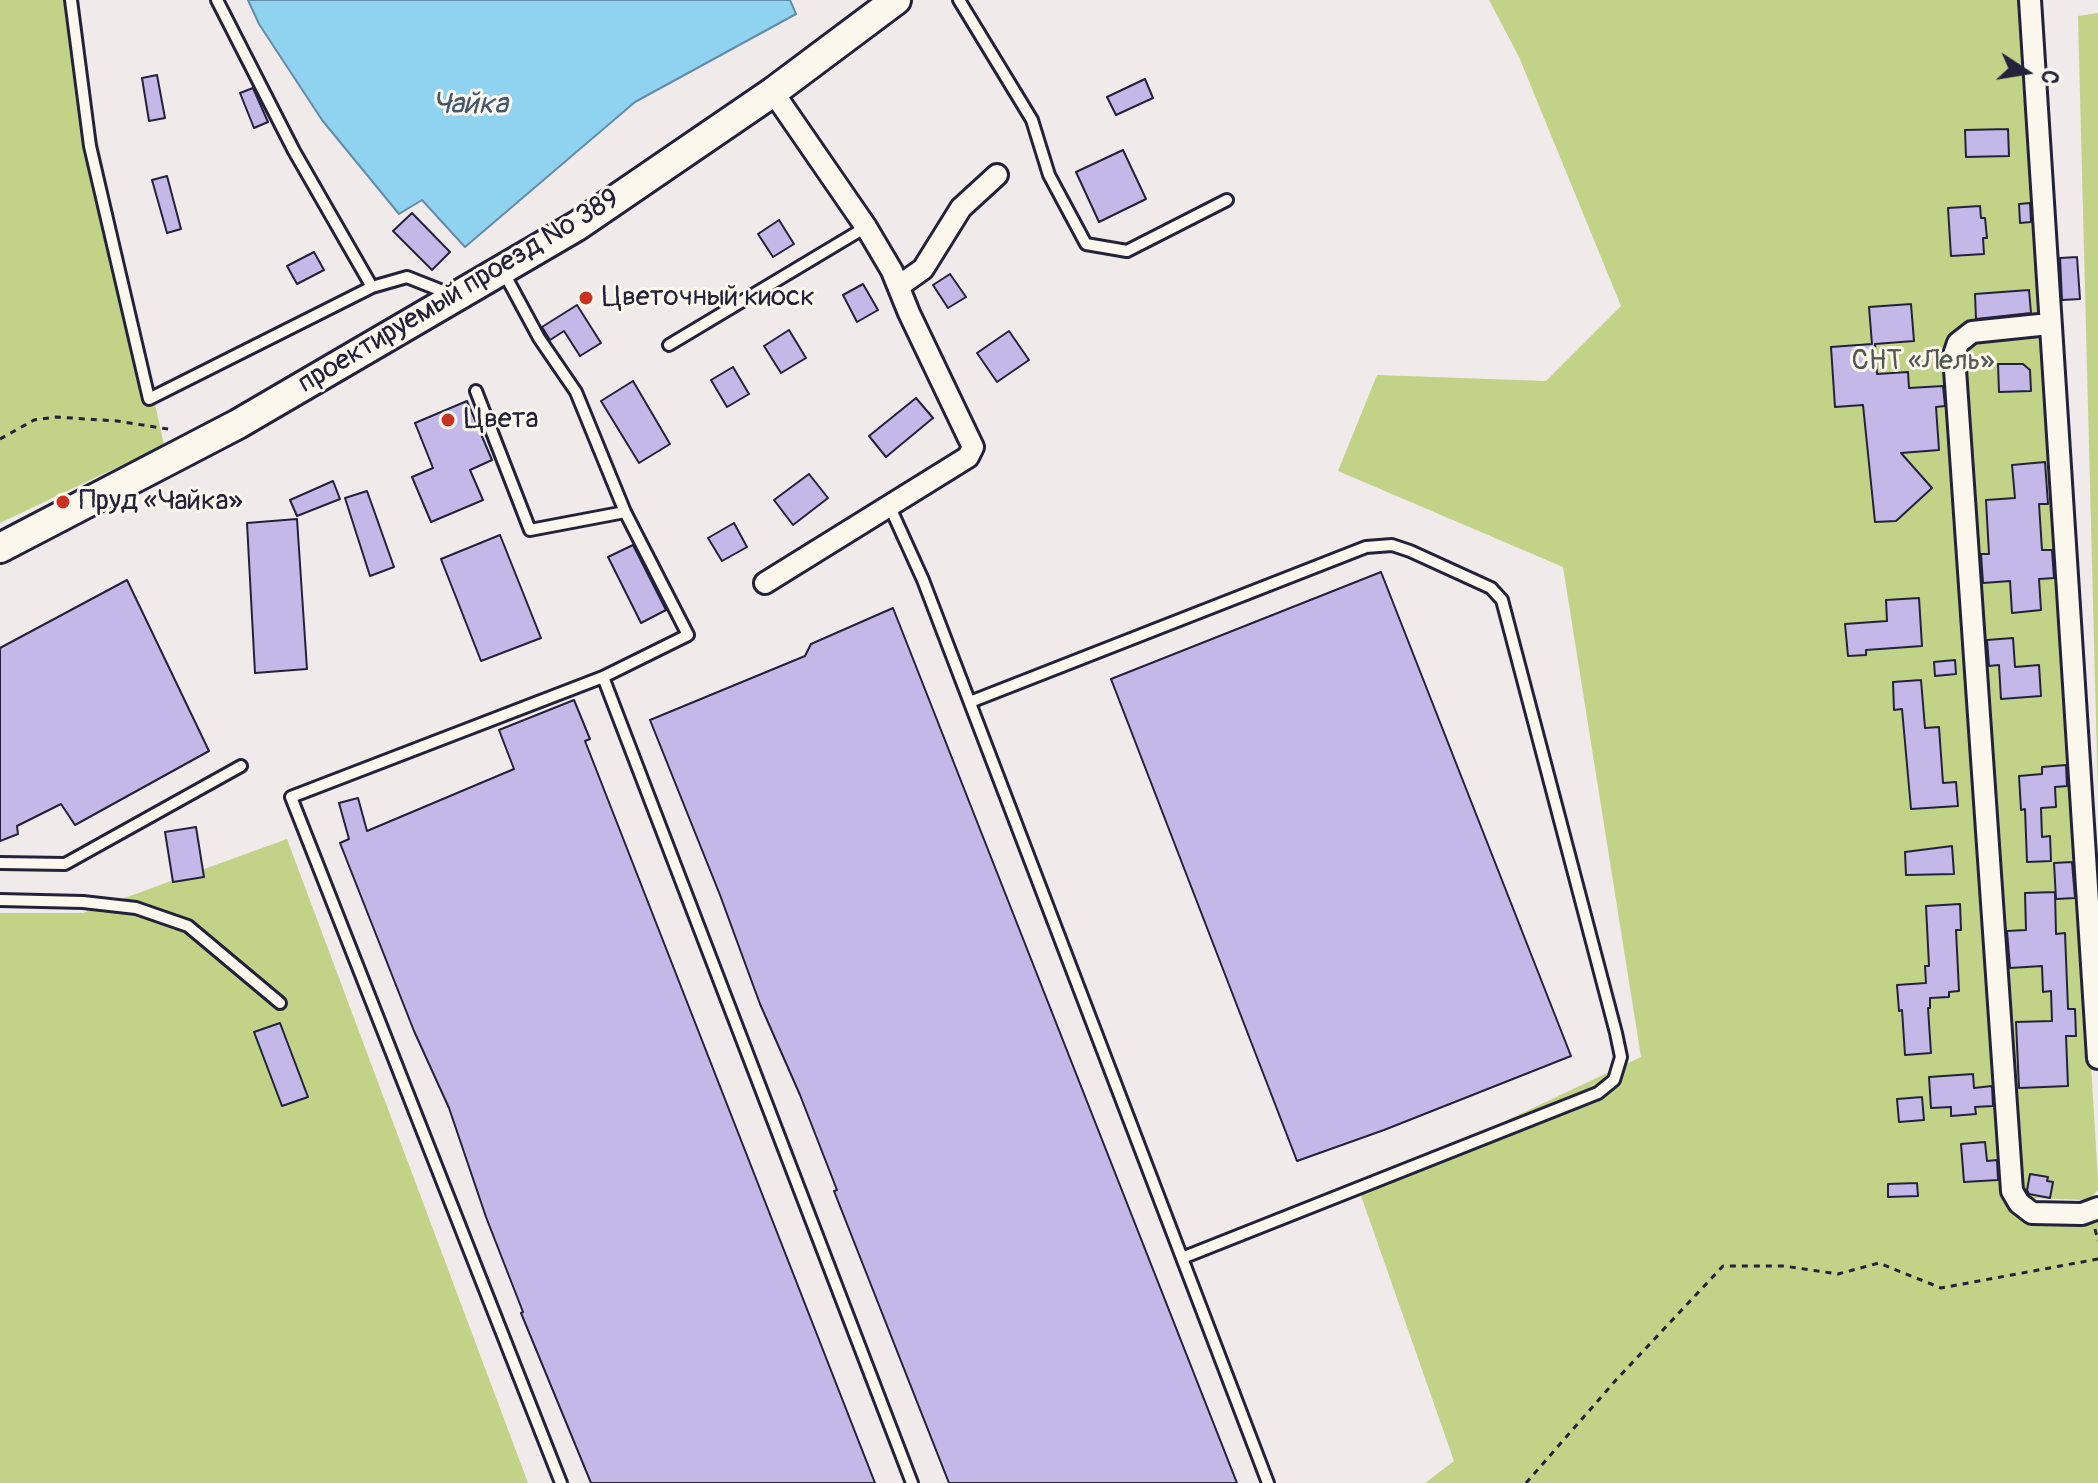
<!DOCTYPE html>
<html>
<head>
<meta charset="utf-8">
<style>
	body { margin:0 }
	#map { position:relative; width:2098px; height:1483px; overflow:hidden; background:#f0eaeb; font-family:Pangolin,sans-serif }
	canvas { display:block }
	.north { position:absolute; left:1986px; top:32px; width:80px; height:80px; -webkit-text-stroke:6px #fbf7ec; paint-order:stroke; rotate:102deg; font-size:22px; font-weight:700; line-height:32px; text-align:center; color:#22223b }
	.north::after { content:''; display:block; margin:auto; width:28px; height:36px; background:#22223b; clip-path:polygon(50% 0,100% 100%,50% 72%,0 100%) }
</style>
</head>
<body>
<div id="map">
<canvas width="2098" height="1483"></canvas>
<div class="north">С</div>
</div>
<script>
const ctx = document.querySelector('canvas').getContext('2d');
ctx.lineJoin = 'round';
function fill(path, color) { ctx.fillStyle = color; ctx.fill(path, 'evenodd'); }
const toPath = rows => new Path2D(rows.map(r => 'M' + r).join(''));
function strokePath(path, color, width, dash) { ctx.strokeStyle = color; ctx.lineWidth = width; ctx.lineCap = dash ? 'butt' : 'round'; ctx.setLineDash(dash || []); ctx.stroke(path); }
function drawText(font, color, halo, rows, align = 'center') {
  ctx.font = font + ' Pangolin,sans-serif'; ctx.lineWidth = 6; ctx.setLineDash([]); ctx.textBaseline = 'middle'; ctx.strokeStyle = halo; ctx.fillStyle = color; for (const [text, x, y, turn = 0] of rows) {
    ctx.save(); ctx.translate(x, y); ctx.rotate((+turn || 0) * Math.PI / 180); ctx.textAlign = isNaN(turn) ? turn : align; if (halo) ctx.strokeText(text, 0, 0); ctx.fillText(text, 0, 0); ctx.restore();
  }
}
fill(toPath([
	[0,0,67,0,164,445,0,523],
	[1489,0,2019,0,2023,99,2029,108,2047,339,2098,1180,2098,1190,2088,1200,2028,1198,2026,1214,2098,1218,2098,1483,1425,1483,1454,1461,1359,1190,1641,1057,1563,567,1338,471,1377,375,1546,381,1621,306,1519,57],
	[2098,13,2098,798,2078,16],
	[287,839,528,1483,0,1483,0,913,83,913]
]), '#c2d388');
const water = toPath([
	[248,0,790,0,796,14,635,102,465,247,422,200,399,214,322,120,259,24,248,0]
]);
fill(water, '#8fd3f0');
strokePath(water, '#638ca8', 2);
const building = toPath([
	[157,75,165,118,149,121,142,78,157,75],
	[1145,79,1153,98,1116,115,1107,97,1145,79],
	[253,88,268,122,254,128,240,93,253,88],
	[2008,129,2009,156,1966,157,1965,130,2008,129],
	[1123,150,1146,199,1099,222,1076,172,1123,150],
	[167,176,181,229,167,233,152,180,167,176],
	[2030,203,2031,222,2020,223,2019,204,2030,203],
	[1980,206,1981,218,1985,218,1987,238,1983,238,1984,254,1951,256,1948,208,1980,206],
	[412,213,450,252,432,270,393,231,412,213],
	[779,220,794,244,773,257,758,234,779,220],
	[314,252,324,270,297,284,287,266,314,252],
	[2077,257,2080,299,2062,300,2060,258,2077,257],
	[950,274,966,297,948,308,933,285,950,274],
	[863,284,878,310,857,322,843,295,863,284],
	[2029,290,2031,313,1976,319,1975,294,2029,290],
	[1911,304,1914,341,1875,344,1877,374,1908,372,1909,388,1943,386,1945,406,1936,407,1939,450,1901,453,1932,488,1896,521,1875,522,1863,405,1835,407,1831,347,1872,344,1869,307,1911,304],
	[577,305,601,343,580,356,564,331,550,340,542,327,577,305],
	[789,330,806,358,781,373,764,346,789,330],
	[1009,331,1029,360,997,382,977,353,1009,331],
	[1998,364,2023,364,2030,370,2031,391,1999,392,1998,364],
	[733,367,749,394,727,407,711,380,733,367],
	[633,381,670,444,639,463,601,401,633,381],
	[916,398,933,418,886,457,869,436,916,398],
	[467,401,492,460,470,470,483,500,431,522,412,477,433,468,415,423,467,401],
	[2045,462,2048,504,2039,504,2042,550,2052,550,2054,578,2039,579,2041,610,2012,613,2010,581,1983,583,1981,554,1989,554,1986,500,2015,498,2012,465,2045,462],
	[809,474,828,498,793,525,774,500,809,474],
	[333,481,340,499,297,516,290,500,333,481],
	[367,491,394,567,370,576,345,498,367,491],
	[297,519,307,669,255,673,247,523,297,519],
	[734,523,747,547,722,561,708,538,734,523],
	[500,535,541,638,481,661,441,559,500,535],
	[633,545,666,610,641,623,608,557,633,545],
	[1381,572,1571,1056,1384,1130,1297,1161,1111,679,1381,572],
	[127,580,209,751,75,825,61,804,17,826,18,834,0,841,0,648,127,580],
	[1919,598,1922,646,1866,650,1866,655,1848,656,1845,624,1887,621,1886,600,1919,598],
	[893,608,1237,1483,949,1483,834,1191,837,1190,800,1095,760,1004,720,895,650,720,805,656,811,644,893,608],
	[2013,638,2015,667,2039,665,2041,696,2001,699,1999,665,1989,666,1987,640,2013,638],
	[1955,660,1956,674,1935,676,1934,662,1955,660],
	[1921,680,1925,728,1939,727,1943,783,1956,782,1958,806,1911,809,1902,709,1894,710,1893,682,1921,680],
	[574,700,590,739,585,741,875,1483,591,1483,521,1313,523,1312,486,1217,449,1108,414,1031,340,843,349,839,339,803,358,798,367,831,514,769,499,730,574,700],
	[2066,765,2067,786,2055,787,2056,807,2041,808,2042,837,2050,836,2051,861,2027,862,2025,809,2021,810,2019,776,2042,774,2042,767,2066,765],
	[196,827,204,877,173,882,165,832,196,827],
	[1952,846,1954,874,1906,875,1905,852,1952,846],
	[2072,862,2075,898,2056,899,2054,863,2072,862],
	[2055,892,2056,934,2065,933,2068,1009,2075,1009,2076,1036,2066,1036,2068,1086,2019,1088,2016,1022,2052,1021,2051,991,2043,992,2042,966,2010,968,2007,931,2026,930,2025,893,2055,892],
	[1960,904,1961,930,1956,930,1959,991,1949,992,1949,997,1930,998,1930,1008,1928,1008,1931,1053,1905,1055,1902,1010,1899,1011,1897,985,1926,983,1925,966,1929,966,1926,906,1960,904],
	[280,1023,308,1097,282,1106,254,1032,280,1023],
	[1973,1074,1974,1088,1992,1086,1993,1106,1975,1107,1976,1114,1951,1116,1951,1107,1931,1108,1929,1077,1973,1074],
	[1922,1097,1924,1120,1899,1122,1897,1099,1922,1097],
	[1985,1142,1987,1161,1997,1160,1998,1180,1964,1182,1961,1144,1985,1142],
	[2030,1174,2048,1177,2047,1181,2053,1182,2050,1198,2029,1194,2027,1190,2030,1174],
	[1917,1183,1918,1196,1888,1197,1888,1184,1917,1183]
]);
fill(building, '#c4b8e9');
strokePath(building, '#22223b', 2);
const lane = toPath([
	[71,0,90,146,149,399,372,287,407,277,450,294],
	[217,0,294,151,372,287],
	[959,0,1032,120,1049,175,1086,244,1127,251,1227,200],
	[504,273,539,338,576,392,625,512,688,635,603,677,291,797,561,1483],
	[669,345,866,227],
	[476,391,530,530,625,512],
	[889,505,923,580,1268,1483],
	[603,677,912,1483],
	[970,702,1366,547,1392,545,1410,551,1491,588,1502,600,1616,1033,1621,1057,1614,1080,1598,1093,1182,1258],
	[0,863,65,864,241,766],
	[0,900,83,902,136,908,188,926,280,1003]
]);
const street = toPath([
	[2030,0,2098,1058],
	[899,286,923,269,961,208,997,175],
	[2049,324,1972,332,1958,343,1954,355,2012,1191,2019,1203,2032,1213,2082,1214,2098,1208],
	[765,583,968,457,973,447,909,313,892,271,866,227,773,92]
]);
const secondary = toPath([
	[0,548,238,424,577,226,773,92,896,0]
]);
strokePath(lane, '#22223b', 16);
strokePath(street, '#22223b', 26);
strokePath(secondary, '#22223b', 34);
strokePath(toPath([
	[0,439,34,420,56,417,117,421,174,430],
	[2095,1229,2098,1241],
	[1526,1483,1616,1380,1723,1266,1784,1266,1838,1274,1879,1263,1941,1288,2098,1259]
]), '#22223b', 3, [6, 6]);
strokePath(lane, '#fbf7ec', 10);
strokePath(street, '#fbf7ec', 20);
strokePath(secondary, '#fbf7ec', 28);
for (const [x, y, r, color] of [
	[586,298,8,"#c8321e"],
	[448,420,8,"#c8321e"],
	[63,502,8,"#c8321e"]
]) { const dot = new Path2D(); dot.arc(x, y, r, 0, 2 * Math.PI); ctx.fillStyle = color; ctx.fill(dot); strokePath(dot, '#fbf7ec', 3); }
drawText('28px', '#22223b', '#fbf7ec', [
	["проектируемый проезд № 389",459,292,-31]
]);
drawText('28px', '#22223b', '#fbf7ec', [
	["Цветочный киоск",602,298],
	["Цвета",464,420],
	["Пруд «Чайка»",79,502]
], 'left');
drawText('28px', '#525752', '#fbf7ec', [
	["СНТ «Лель»",1923,362]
]);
drawText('italic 30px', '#435771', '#fbf7ec', [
	["Чайка",470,105]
]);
</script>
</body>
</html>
